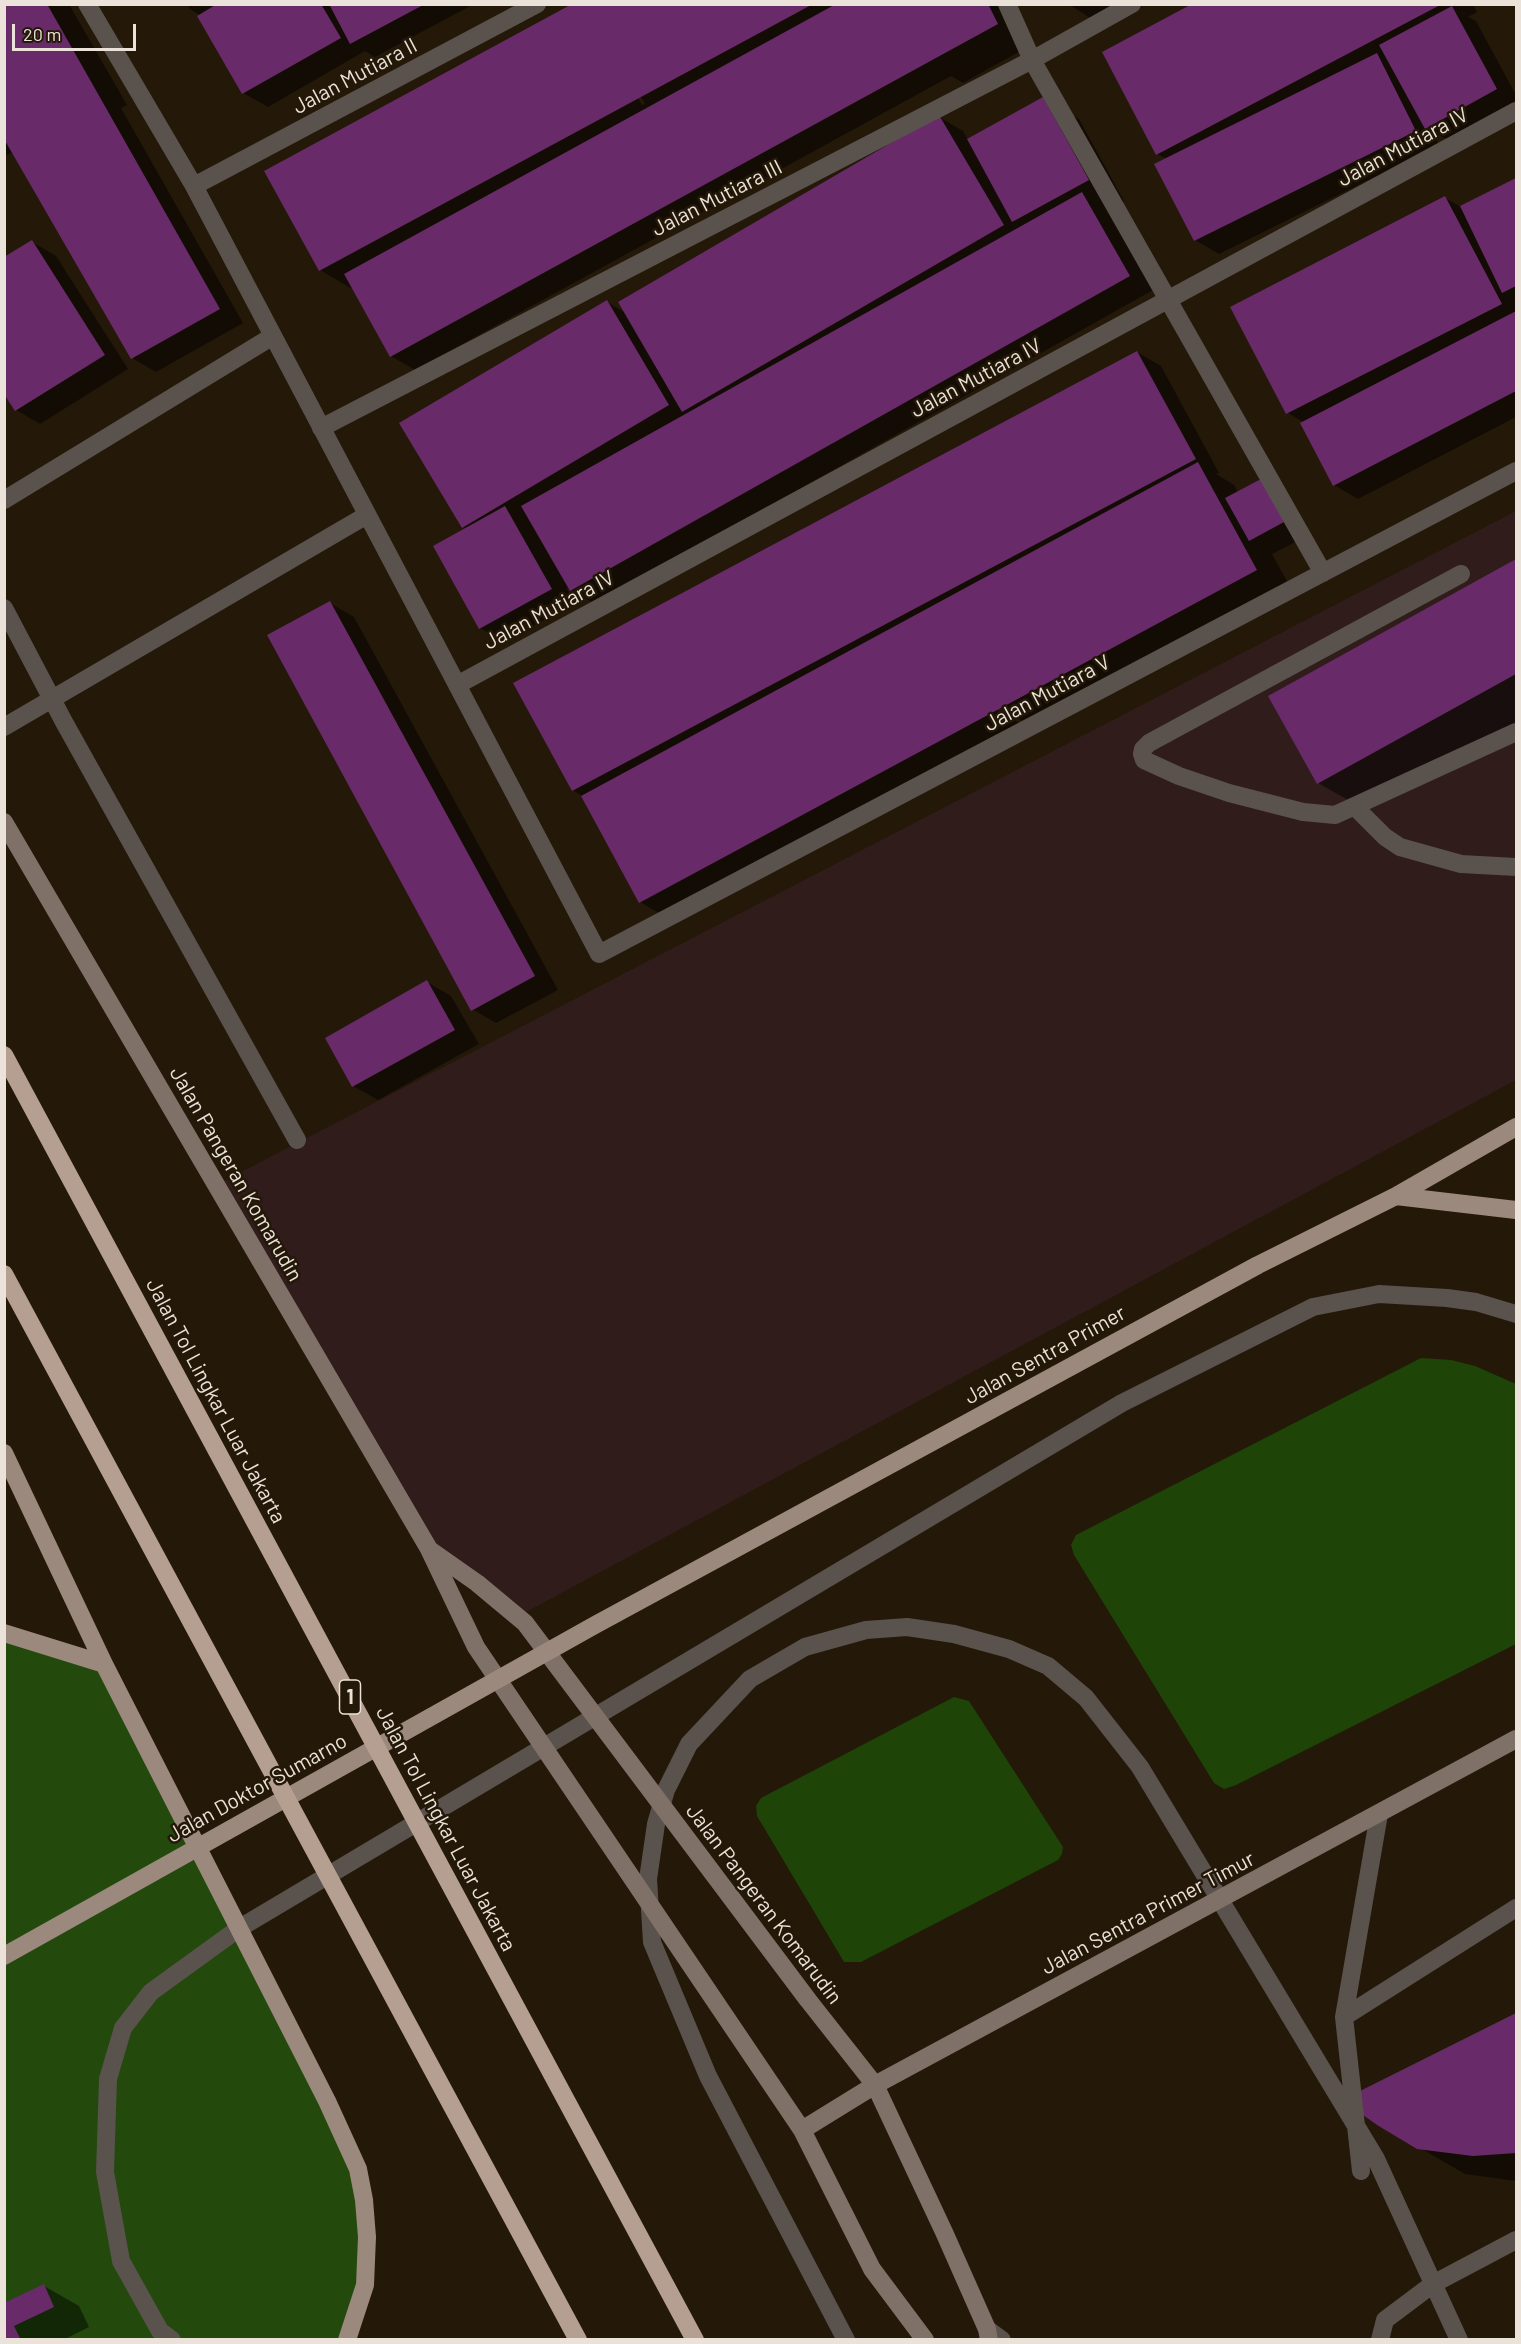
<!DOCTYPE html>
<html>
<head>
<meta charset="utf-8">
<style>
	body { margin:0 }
	#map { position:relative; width:1521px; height:2344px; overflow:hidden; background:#241808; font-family:Barlow,sans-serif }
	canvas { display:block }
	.frame { position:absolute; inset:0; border:6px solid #ebe3d9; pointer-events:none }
	.scale { position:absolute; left:12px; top:24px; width:124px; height:27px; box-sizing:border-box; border:3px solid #ebe3d9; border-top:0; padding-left:8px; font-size:18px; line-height:21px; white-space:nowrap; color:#ebe3d9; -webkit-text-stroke:4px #241808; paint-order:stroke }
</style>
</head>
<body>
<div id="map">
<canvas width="1521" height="2344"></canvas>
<div class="frame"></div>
<div class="scale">20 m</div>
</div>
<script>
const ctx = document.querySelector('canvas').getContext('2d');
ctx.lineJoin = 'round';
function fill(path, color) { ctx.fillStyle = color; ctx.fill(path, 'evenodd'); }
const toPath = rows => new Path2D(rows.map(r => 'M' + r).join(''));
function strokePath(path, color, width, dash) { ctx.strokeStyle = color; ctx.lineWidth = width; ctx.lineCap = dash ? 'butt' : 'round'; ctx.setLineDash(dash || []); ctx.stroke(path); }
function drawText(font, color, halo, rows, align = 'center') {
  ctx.font = font + ' Barlow,sans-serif'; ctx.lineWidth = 5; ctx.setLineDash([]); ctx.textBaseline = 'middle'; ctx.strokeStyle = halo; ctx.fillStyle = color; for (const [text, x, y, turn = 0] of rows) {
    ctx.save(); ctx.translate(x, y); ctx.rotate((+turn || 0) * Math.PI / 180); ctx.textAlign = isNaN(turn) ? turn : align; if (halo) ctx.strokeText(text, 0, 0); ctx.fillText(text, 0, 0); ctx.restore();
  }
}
fill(toPath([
	[1516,511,1516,1080,515,1618,429,1549,216,1185]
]), '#2f1c1b');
fill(toPath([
	[1421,1358,1451,1360,1475,1366,1516,1384,1516,1644,1236,1785,1224,1789,1214,1783,1074,1555,1071,1545,1076,1535],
	[954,1697,969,1701,1063,1847,1062,1854,1058,1860,861,1962,844,1962,757,1816,756,1806,761,1798]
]), '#1e4407');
fill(toPath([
	[5,1633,104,1664,357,2169,367,2236,344,2339,5,2339]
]), '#23490d');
fill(toPath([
	[4,4,70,6,127,105,121,108,243,323,156,372,132,358,14,152,4,156],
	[187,4,474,4,375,57,365,51,268,107,243,93,199,17,201,16,190,9],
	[576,4,1011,4,1033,44,963,83,951,76,415,370,391,356,354,290,320,270],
	[595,18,598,18,645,104,642,105],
	[1068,4,1147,4,1105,27],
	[1196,4,1473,4,1477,12,1468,17,1476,21,1516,95,1516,105,1450,141,1433,132,1439,145,1219,254,1195,240,1167,159,1157,154],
	[1043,99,1079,119,1124,201,1107,210,1153,290,595,604,566,587,575,603,504,642,480,628,467,529,463,527,607,302,626,313,939,117,963,131,968,140],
	[1516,179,1516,299,1514,298,1516,302,1516,417,1358,499,1334,485,1303,422,1288,413,1232,307,1445,198,1461,207],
	[32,242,56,256,128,369,40,424,16,410],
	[1137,352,1161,366,1219,473,1216,474,1234,485,1238,493,1307,536,1272,554,1292,590,1031,726,993,704,991,707,1032,730,676,923,640,902,582,796,573,790],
	[1516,561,1516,726,1364,809,1318,783,1270,697],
	[330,603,354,617,558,990,496,1023,472,1009],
	[427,982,451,996,479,1044,378,1100,353,1086,327,1039],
	[1516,2015,1516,2181,1465,2174,1378,2124,1345,2100],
	[44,2286,79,2306,89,2327,63,2340,4,2340,4,2305]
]), '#0007');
fill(toPath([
	[4,4,47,4,220,309,131,359,4,139],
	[217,4,321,4,341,38,242,94,197,16],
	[329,4,425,4,350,44],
	[572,4,813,4,319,271,264,171],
	[836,4,988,4,998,24,390,357,344,274],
	[1192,4,1442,4,1156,155,1102,52],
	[1452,6,1497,89,1425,129,1379,45],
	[1377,53,1416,131,1194,241,1154,164],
	[1043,97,1089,180,1012,222,967,139],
	[939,115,1004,225,682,412,618,302],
	[1516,178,1516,286,1502,293,1460,206],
	[1082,192,1130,276,570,591,521,506],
	[1445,196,1502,304,1286,414,1230,307],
	[32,240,105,355,15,411,4,394,4,257],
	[607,300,669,405,462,528,399,423],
	[1516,311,1516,391,1333,486,1300,423],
	[1137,351,1196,459,572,791,513,683],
	[1198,462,1257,570,639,903,581,796],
	[1261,479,1284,522,1249,541,1225,498],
	[505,506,552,589,479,629,433,546],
	[1516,559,1516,674,1317,784,1268,696],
	[330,601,535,976,471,1011,267,635],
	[427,980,455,1030,352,1087,325,1038],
	[1516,2013,1516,2153,1473,2156,1417,2149,1377,2125,1342,2100],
	[44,2284,54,2307,14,2326,21,2340,4,2340,4,2303]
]), '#692a69');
strokePath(toPath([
	[1461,574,1149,743,1143,749,1142,754,1144,760,1179,776,1229,793,1303,812,1335,815,1516,732],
	[1355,807,1385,837,1400,847,1461,864,1516,867],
	[1344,2017,1516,1908],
	[1361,2171,1344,2017,1379,1814],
	[987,2329,1002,2340],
	[172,2340,160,2331,121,2261,105,2172,108,2079,123,2028,151,1992,238,1929,1122,1403,1313,1307,1379,1294,1447,1298,1476,1302,1516,1314],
	[846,2340,708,2076,652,1942,648,1879,656,1824,666,1790,689,1744,750,1679,805,1647,866,1630,907,1627,954,1634,1009,1649,1048,1666,1086,1698,1140,1767,1376,2159,1459,2340],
	[1380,2340,1385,2320,1433,2284,1516,2240]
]), '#5a524c', 18);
strokePath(toPath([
	[87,4,194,186,599,954,1516,471],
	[1007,4,1032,60,1323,573],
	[194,186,537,4],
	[321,428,1032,60,1132,4],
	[4,500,273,336],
	[4,608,64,722,297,1140],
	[457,685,1516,111],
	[4,727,367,515]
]), '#5a524c', 18);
strokePath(toPath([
	[4,822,429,1549,476,1647,802,2130,872,2269,925,2340],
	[430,1550,477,1583,525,1623,808,2000,875,2085,944,2232,987,2329,989,2340],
	[802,2130,875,2085,1516,1739]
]), '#7f7168', 18);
strokePath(toPath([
	[1396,1196,1516,1210],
	[4,1453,104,1664,327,2101,358,2169,364,2200,367,2237,365,2285,347,2340],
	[4,1633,104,1664],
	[4,1956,595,1625,1258,1265,1396,1196,1516,1127]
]), '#9b897d', 18);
strokePath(toPath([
	[4,1055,695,2340],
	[4,1274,578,2340]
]), '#b49f90', 18);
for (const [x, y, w] of [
	[350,1697,21]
]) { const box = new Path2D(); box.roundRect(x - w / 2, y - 17, w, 34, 4.5); ctx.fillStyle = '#241808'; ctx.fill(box); strokePath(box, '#ebe3d9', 1.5); }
drawText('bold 20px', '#ebe3d9', null, [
	["1",350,1697]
]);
drawText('21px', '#ebe3d9', '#241808', [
	["Jalan Mutiara II",355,76,-28],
	["Jalan Mutiara IV",1403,147,-28],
	["Jalan Mutiara III",717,198,-27],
	["Jalan Mutiara IV",976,378,-28],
	["Jalan Mutiara IV",549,610,-28],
	["Jalan Mutiara V",1047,693,-28],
	["Jalan Pangeran Komarudin",236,1174,60],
	["Jalan Sentra Primer",1045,1355,-29],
	["Jalan Tol Lingkar Luar Jakarta",216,1401,62],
	["Jalan Doktor Sumarno",257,1788,-29],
	["Jalan Tol Lingkar Luar Jakarta",446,1829,62],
	["Jalan Pangeran Komarudin",764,1904,53],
	["Jalan Sentra Primer Timur",1148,1913,-28]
]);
</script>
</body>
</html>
